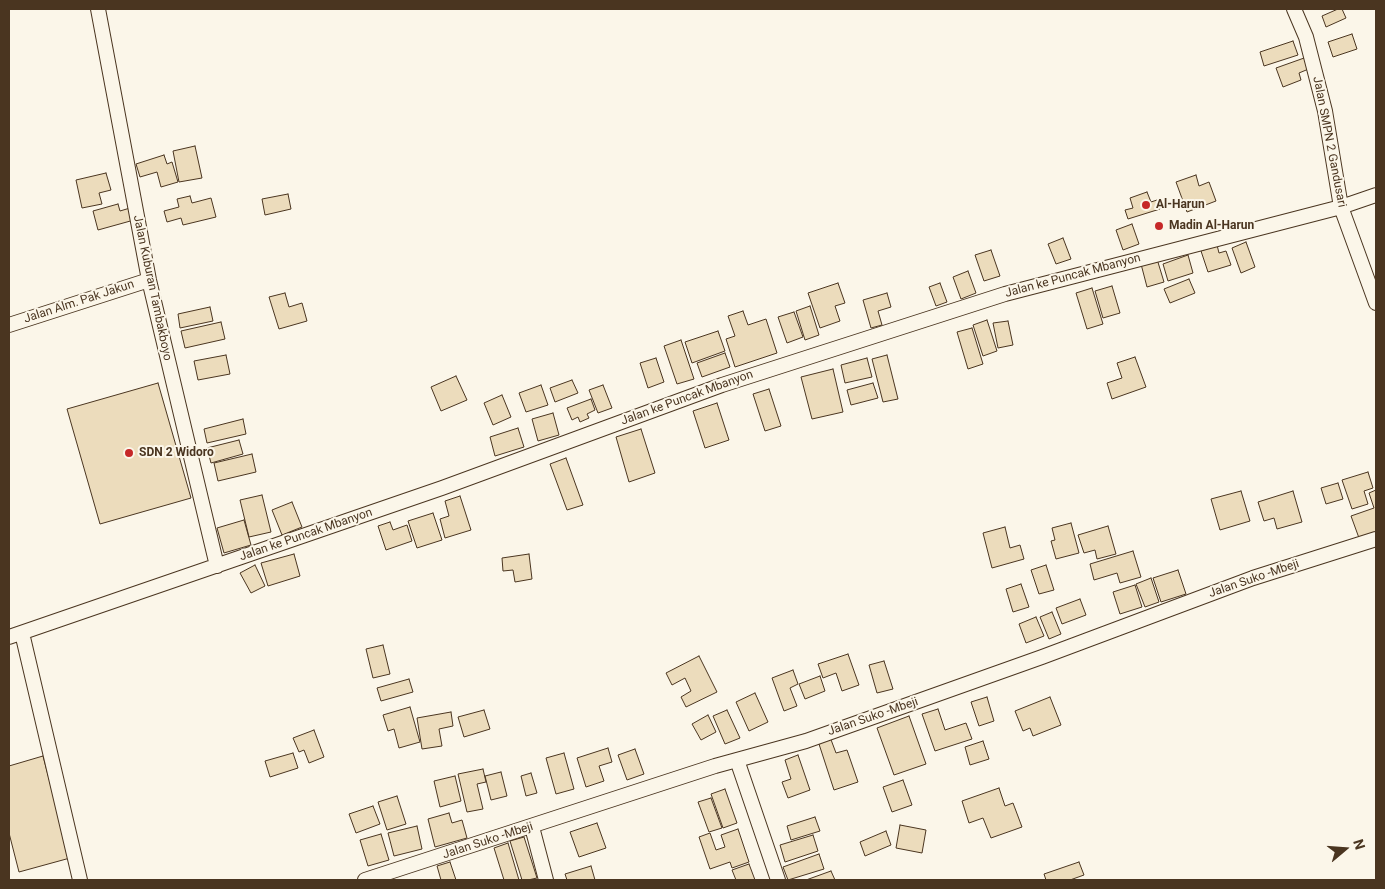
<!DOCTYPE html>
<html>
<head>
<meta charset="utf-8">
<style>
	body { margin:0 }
	#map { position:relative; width:1385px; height:889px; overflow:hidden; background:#fbf6e9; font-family:Roboto,sans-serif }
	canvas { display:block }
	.frame { position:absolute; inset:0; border:10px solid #4a3520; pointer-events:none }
	.north { position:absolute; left:1320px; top:824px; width:50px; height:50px; -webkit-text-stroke:4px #fbf6e9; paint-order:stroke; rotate:72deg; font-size:14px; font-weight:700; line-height:20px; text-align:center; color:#4a3520 }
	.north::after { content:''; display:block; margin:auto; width:18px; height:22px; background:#4a3520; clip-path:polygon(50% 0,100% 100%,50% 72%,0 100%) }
</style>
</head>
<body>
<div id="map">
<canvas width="1385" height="889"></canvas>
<div class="frame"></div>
<div class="north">N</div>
</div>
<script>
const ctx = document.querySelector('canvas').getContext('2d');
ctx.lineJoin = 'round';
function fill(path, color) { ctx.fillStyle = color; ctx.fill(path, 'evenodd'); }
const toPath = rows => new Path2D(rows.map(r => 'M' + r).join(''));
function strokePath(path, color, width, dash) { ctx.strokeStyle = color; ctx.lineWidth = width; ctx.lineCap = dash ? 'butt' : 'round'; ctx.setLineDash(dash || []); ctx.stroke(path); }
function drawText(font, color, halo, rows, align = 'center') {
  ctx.font = font + ' Roboto,sans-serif'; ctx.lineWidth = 4; ctx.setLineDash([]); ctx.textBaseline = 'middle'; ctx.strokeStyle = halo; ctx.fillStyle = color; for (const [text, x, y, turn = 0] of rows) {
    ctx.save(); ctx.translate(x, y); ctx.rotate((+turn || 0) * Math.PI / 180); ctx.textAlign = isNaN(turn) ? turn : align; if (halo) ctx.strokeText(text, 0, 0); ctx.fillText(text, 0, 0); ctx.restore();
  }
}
const building = toPath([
	[1338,9,1342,9,1346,18,1326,27,1322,16,1338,9],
	[1352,34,1357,49,1333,57,1328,42,1352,34],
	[1293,41,1298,55,1264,66,1260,52,1293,41],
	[1307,57,1311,68,1299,73,1301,80,1283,87,1276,68,1307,57],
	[195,146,202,178,179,182,173,151,195,146],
	[164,155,167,164,172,162,178,182,161,187,157,172,140,177,136,164,164,155],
	[106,173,111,190,99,193,102,204,82,208,76,180,106,173],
	[1196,175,1199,186,1209,182,1216,201,1187,212,1176,182,1196,175],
	[1147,192,1151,202,1157,200,1160,209,1128,219,1125,210,1133,208,1130,198,1147,192],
	[288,194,291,209,265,215,262,199,288,194],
	[190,196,192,203,211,198,216,217,183,225,181,218,167,222,164,211,179,207,177,199,190,196],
	[118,204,120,211,130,208,134,220,98,230,93,211,118,204],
	[1132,224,1139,244,1123,250,1116,230,1132,224],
	[1063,238,1071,259,1056,264,1048,244,1063,238],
	[1246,242,1255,267,1241,273,1232,248,1246,242],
	[1217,245,1219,253,1226,251,1231,265,1208,272,1201,251,1217,245],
	[991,250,1000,276,984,281,975,255,991,250],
	[1188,255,1193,273,1168,281,1163,264,1188,255],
	[1157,259,1164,282,1147,287,1141,264,1157,259],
	[968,271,976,293,961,299,953,277,968,271],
	[1189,279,1195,293,1170,303,1164,289,1189,279],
	[838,283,845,303,835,306,840,321,820,328,808,293,838,283],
	[940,283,947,302,936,306,929,287,940,283],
	[1112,286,1120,313,1103,318,1095,291,1112,286],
	[1092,288,1103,324,1087,329,1076,293,1092,288],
	[285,293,289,307,302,303,307,321,279,329,269,297,285,293],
	[887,293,891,307,878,311,882,325,871,328,863,300,887,293],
	[810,306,819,335,805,340,796,311,810,306],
	[210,307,213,321,180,328,178,314,210,307],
	[743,311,748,325,766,319,777,353,735,367,726,339,735,336,728,316,743,311],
	[794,312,803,337,787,343,778,317,794,312],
	[987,320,997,351,983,356,973,325,987,320],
	[1008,321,1013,345,998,348,993,323,1008,321],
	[221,322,225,339,185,348,181,331,221,322],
	[972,328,983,364,968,369,957,332,972,328],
	[718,331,725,351,692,363,685,342,718,331],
	[681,340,694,379,677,384,664,346,681,340],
	[725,353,730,367,702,377,697,363,725,353],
	[226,355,230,374,198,380,194,361,226,355],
	[887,355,898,399,883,402,872,359,887,355],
	[1135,357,1146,387,1112,399,1107,383,1122,378,1117,363,1135,357],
	[656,358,664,382,648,388,640,363,656,358],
	[867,358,872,377,845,383,841,365,867,358],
	[833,369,843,412,812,419,801,377,833,369],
	[456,376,467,400,441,411,431,387,456,376],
	[572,380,578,393,555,402,550,388,572,380],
	[158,383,191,498,100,524,67,409,158,383],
	[873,383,878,398,851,405,847,390,873,383],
	[541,385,548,405,526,412,519,393,541,385],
	[603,385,612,408,598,413,589,390,603,385],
	[769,389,781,426,765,431,753,394,769,389],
	[502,395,511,417,493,425,484,403,502,395],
	[591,399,595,410,587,414,589,418,580,422,578,417,572,420,567,408,591,399],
	[717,403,729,440,705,448,693,411,717,403],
	[553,413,559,435,538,441,532,419,553,413],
	[243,419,246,434,207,443,204,429,243,419],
	[518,428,524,447,495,456,490,437,518,428],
	[641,429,655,473,629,482,616,437,641,429],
	[239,440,243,454,211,463,207,448,239,440],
	[252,454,256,472,218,481,214,463,252,454],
	[566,458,583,505,567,510,550,464,566,458],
	[1368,472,1373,488,1364,491,1368,504,1352,509,1342,480,1368,472],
	[1338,483,1343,499,1326,504,1321,488,1338,483],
	[1376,490,1376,532,1359,538,1351,516,1374,508,1369,493,1376,490],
	[1241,491,1250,521,1220,530,1211,499,1241,491],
	[1293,491,1302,522,1277,529,1274,518,1264,521,1258,502,1293,491],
	[262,495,271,532,249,537,240,500,262,495],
	[460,496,471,530,445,538,440,519,449,516,445,501,460,496],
	[292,502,302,527,282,535,272,510,292,502],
	[433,513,442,540,417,548,408,521,433,513],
	[244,520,251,545,224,553,217,528,244,520],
	[390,522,393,530,407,525,412,541,386,550,378,526,390,522],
	[1071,523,1079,553,1056,559,1051,541,1055,540,1052,528,1071,523],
	[1108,526,1116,554,1097,559,1095,550,1084,553,1078,535,1108,526],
	[1005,527,1010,548,1020,545,1024,559,992,568,983,533,1005,527],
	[1133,551,1141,577,1120,583,1117,573,1094,580,1090,564,1133,551],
	[294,554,300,576,268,586,261,563,294,554],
	[529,554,532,579,515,582,513,570,503,571,502,558,529,554],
	[255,565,265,586,251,593,240,573,255,565],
	[1046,565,1054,590,1039,594,1031,570,1046,565],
	[1178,570,1186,594,1161,602,1153,578,1178,570],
	[1151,578,1159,602,1145,607,1136,584,1151,578],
	[1021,584,1029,607,1013,612,1006,589,1021,584],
	[1135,585,1142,607,1120,614,1113,592,1135,585],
	[1080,599,1086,615,1062,624,1056,608,1080,599],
	[1052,612,1061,634,1049,639,1040,617,1052,612],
	[1036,617,1044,636,1026,643,1019,624,1036,617],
	[383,645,390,674,373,678,366,649,383,645],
	[848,654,859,685,842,691,836,673,823,678,818,664,848,654],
	[699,656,717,692,686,707,681,697,691,691,685,678,672,685,666,673,699,656],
	[884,661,893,689,877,693,869,665,884,661],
	[793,670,798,684,790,688,797,706,784,711,772,678,793,670],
	[820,676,825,691,805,699,799,684,820,676],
	[409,679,413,692,381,701,377,688,409,679],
	[755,693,768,722,749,731,736,702,755,693],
	[987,697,994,721,979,726,971,702,987,697],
	[1050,697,1061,725,1033,736,1030,728,1023,731,1015,711,1050,697],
	[410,707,420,742,399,748,394,729,388,731,383,715,410,707],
	[938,709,945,730,966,723,972,739,935,751,922,714,938,709],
	[484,710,490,729,464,737,458,717,484,710],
	[727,710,740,738,725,744,713,716,727,710],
	[451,712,453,726,439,729,442,746,422,749,417,718,451,712],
	[708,715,716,732,701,740,692,724,708,715],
	[909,716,926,764,894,775,877,728,909,716],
	[314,730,324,757,309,763,304,750,299,752,293,738,314,730],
	[830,737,836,753,847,750,858,782,834,790,818,741,830,737],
	[983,741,989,759,970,765,965,747,983,741],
	[608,748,612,762,599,766,604,781,586,787,577,758,608,748],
	[635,749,644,774,627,780,618,755,635,749],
	[293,753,298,768,270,777,265,761,293,753],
	[564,753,574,789,556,794,546,758,564,753],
	[798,755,810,790,788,798,782,782,791,779,785,760,798,755],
	[43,756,70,858,19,872,9,833,9,766,43,756],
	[483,769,486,782,477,784,483,809,467,812,458,774,483,769],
	[501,772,507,796,491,800,485,776,501,772],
	[531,773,537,793,526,796,521,776,531,773],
	[455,776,461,801,440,807,434,781,455,776],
	[903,780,912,805,892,812,883,787,903,780],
	[999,788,1005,806,1013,803,1022,827,991,838,983,818,969,823,962,801,999,788],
	[725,789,737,823,723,828,711,794,725,789],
	[397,796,406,824,387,830,378,802,397,796],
	[711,798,722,828,709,832,698,802,711,798],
	[373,806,380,824,356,833,349,814,373,806],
	[449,813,452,823,462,820,467,838,435,847,428,819,449,813],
	[815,817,820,831,791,840,787,826,815,817],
	[597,823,606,848,579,857,570,832,597,823],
	[900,825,926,830,922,853,896,848,900,825],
	[417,826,422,849,394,856,388,833,417,826],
	[738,829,749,862,732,868,730,862,710,869,699,837,710,833,716,850,725,847,721,835,738,829],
	[886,831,891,845,865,856,860,842,886,831],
	[381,834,389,860,368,866,360,840,381,834],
	[813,835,818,851,785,862,780,845,813,835],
	[524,837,537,878,528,880,522,880,510,841,524,837],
	[508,843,519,880,504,880,494,848,508,843],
	[819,854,824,869,788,880,783,867,819,854],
	[450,862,456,880,441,880,437,866,450,862],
	[1079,862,1084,875,1070,880,1046,880,1044,874,1079,862],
	[749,864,755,880,736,880,732,870,749,864],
	[591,866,595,880,567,880,565,874,591,866],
	[831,871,835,880,806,880,831,871]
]);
fill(building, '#ecdcbc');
strokePath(building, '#4a3520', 1);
const minor = toPath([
	[98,9,149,280,217,566],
	[1294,9,1306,37,1325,111,1341,207,1376,303],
	[9,325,149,280],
	[22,633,80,880],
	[9,637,442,488,722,385,1005,294,1341,207,1376,195],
	[737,760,778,880],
	[532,827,546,880],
	[365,880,715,766,806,741,1042,657,1253,578,1376,539]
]);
strokePath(minor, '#4a3520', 16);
strokePath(minor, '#fbf6e9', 14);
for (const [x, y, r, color] of [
	[1146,205,5,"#c62828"],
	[1159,226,5,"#c62828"],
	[129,453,5,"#c62828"]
]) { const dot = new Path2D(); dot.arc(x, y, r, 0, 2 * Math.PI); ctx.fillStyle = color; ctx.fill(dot); strokePath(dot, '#fbf6e9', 2); }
drawText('12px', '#4a3520', '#fbf6e9', [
	["Jalan SMPN 2 Gandusari",1329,142,79],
	["Jalan ke Puncak Mbanyon",1073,276,-15],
	["Jalan Kuburan Tambakboyo",152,288,78],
	["Jalan Alm. Pak Jakun",79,302,-18],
	["Jalan ke Puncak Mbanyon",687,398,-20],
	["Jalan ke Puncak Mbanyon",306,535,-19],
	["Jalan Suko -Mbeji",1254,579,-19],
	["Jalan Suko -Mbeji",873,717,-19],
	["Jalan Suko -Mbeji",488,841,-18]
]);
drawText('bold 12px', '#4a3520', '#fbf6e9', [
	["Al-Harun",1156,205],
	["Madin Al-Harun",1169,226],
	["SDN 2 Widoro",139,453]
], 'left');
</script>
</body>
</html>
